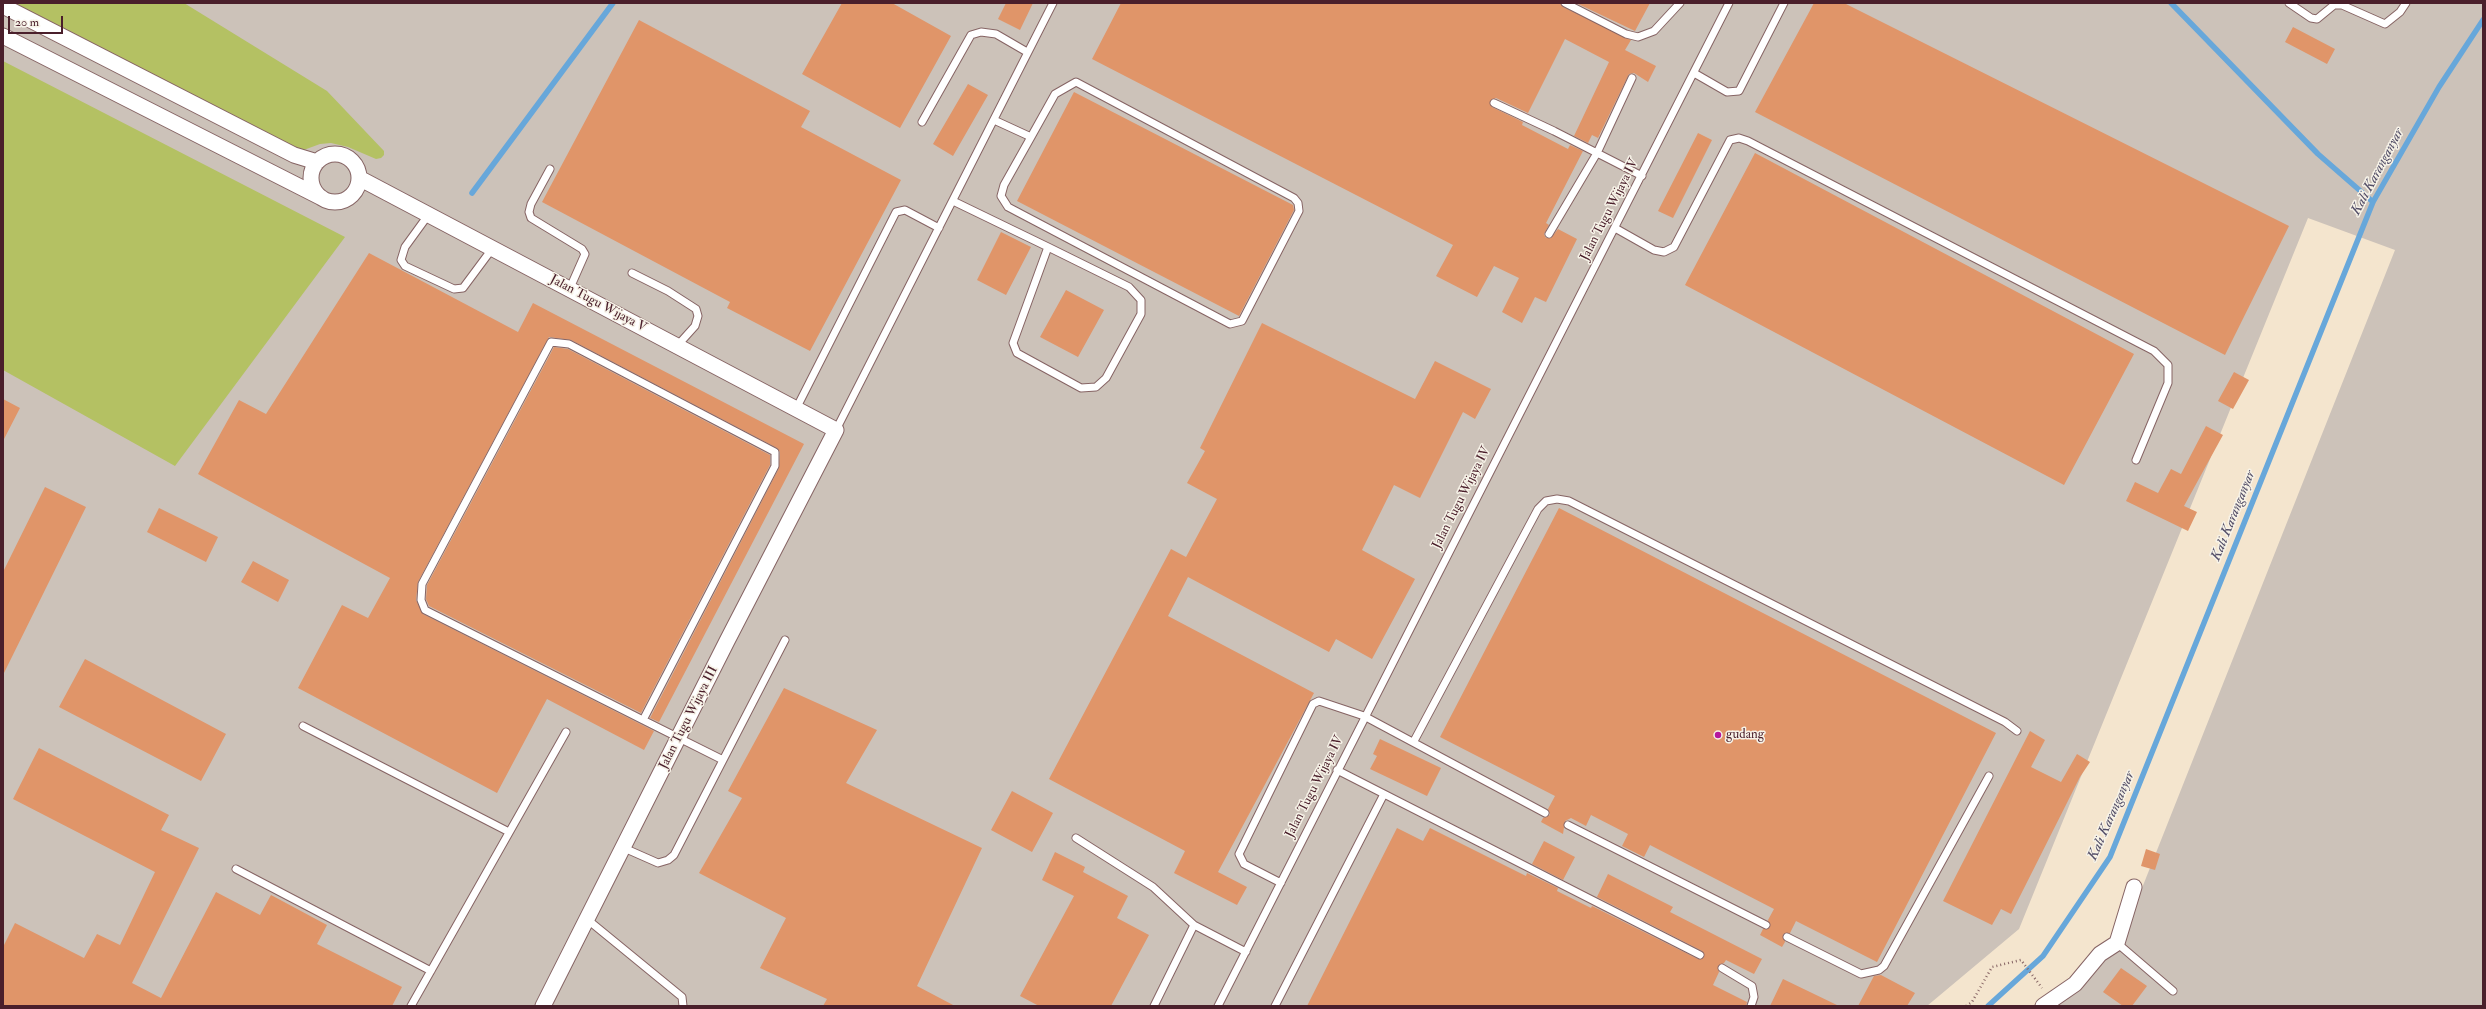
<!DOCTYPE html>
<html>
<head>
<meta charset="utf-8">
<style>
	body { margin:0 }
	#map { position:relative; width:2486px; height:1009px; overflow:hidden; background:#f4e5ce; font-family:"IM FELL Double Pica",serif }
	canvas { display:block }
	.frame { position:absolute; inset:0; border:4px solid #4a1f2b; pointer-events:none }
	.scale { position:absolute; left:8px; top:16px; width:55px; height:18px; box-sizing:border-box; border:2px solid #4a1f2b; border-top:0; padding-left:5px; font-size:12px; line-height:14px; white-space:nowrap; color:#4a1f2b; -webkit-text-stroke:3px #f7f3e8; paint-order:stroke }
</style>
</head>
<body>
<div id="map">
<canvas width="2486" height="1009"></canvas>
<div class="frame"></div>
<div class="scale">20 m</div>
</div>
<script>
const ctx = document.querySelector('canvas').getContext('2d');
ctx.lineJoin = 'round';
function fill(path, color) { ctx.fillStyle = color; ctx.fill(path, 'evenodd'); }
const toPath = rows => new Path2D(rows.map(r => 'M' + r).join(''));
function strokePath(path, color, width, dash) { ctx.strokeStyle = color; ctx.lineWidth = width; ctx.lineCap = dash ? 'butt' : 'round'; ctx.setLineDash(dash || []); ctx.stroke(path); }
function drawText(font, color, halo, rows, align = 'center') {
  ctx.font = font + ' "IM FELL Double Pica",serif'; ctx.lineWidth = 3; ctx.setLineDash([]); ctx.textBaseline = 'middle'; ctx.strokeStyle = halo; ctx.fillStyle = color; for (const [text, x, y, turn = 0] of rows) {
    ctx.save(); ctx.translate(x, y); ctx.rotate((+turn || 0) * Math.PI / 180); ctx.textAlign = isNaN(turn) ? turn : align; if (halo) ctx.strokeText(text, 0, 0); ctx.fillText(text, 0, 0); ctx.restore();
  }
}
fill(toPath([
	[3,3,2483,3,2483,1006,2039,1006,2123,936,2395,250,2308,218,2019,929,1927,1006,3,1006]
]), '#ccc2b9');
fill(toPath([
	[13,3,184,3,327,91,384,151,384,155,381,158,376,159,348,147,331,143,320,144,301,151],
	[3,61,345,237,175,466,3,370]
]), '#b4c163');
strokePath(toPath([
	[2171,3,2318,154,2373,202],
	[472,193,613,3],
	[1988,1006,2043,956,2110,857,2373,202,2439,87,2483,20]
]), '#67a7da', 5.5);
fill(toPath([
	[842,3,892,3,951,36,900,128,802,74],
	[1006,3,1033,3,1020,30,998,19],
	[1121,3,1560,3,1563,7,1631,40,1625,50,1656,66,1648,82,1634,73,1629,74,1598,138,1592,135,1588,143,1574,136,1609,62,1565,39,1528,113,1496,98,1490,101,1492,107,1523,122,1522,125,1568,149,1570,145,1583,151,1546,223,1549,225,1544,234,1546,238,1551,238,1558,229,1577,239,1546,302,1535,297,1522,323,1502,312,1519,278,1494,266,1477,297,1436,276,1453,245,1092,59],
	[1576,3,1650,3,1635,31],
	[1814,3,1844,3,2289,226,2225,355,1755,112],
	[639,20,810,111,801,127,901,180,810,351,727,308,730,302,542,202],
	[2293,27,2335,49,2327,64,2285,42],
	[968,84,988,95,953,156,933,144],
	[1074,92,1293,205,1294,210,1239,316,1017,201],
	[1698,133,1712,140,1673,218,1658,211],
	[1755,153,2134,354,2064,485,1685,285],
	[1001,232,1031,247,1006,295,977,280],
	[369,253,518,332,533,303,804,444,659,722,650,718,779,468,780,452,777,448,571,340,549,337,418,582,416,600,423,614,654,731,644,750,547,699,497,793,298,688,342,605,368,618,390,578,198,474,239,400,266,414],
	[1066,290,1104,310,1078,357,1040,337],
	[1262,323,1415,399,1435,361,1491,389,1475,419,1463,412,1420,498,1394,485,1362,550,1415,579,1372,659,1336,639,1329,652,1188,577,1168,616,1314,693,1218,872,1247,887,1237,905,1174,873,1185,851,1049,779,1171,549,1186,557,1217,499,1187,483,1205,451,1200,448],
	[554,347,568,349,770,455,770,465,641,713,429,606,426,599,427,585],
	[2234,372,2249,380,2233,409,2218,401],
	[3,399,20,408,3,441],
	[2206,426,2223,435,2184,506,2197,512,2188,531,2126,501,2135,482,2158,493,2171,469,2181,474],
	[45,487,86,507,3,675,3,572],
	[159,508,218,537,206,562,147,532],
	[1559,508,1996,733,1877,962,1796,921,1790,933,1783,934,1785,942,1782,947,1760,935,1763,929,1770,928,1768,920,1774,909,1650,845,1644,857,1622,846,1628,834,1591,815,1586,826,1571,818,1565,821,1563,834,1541,822,1543,818,1550,815,1548,809,1555,796,1440,737],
	[253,561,289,580,278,602,241,582],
	[85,659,226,734,201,781,59,707],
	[784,688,877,730,846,783,982,848,917,986,955,1006,823,1006,827,999,760,968,786,918,699,873,742,798,728,791],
	[2030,731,2045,740,2031,767,2061,782,2077,754,2090,762,2080,777,2011,914,2001,909,1992,925,1943,901],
	[1380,739,1441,768,1427,796,1370,769,1377,756,1373,754],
	[39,748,169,815,161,830,199,848,132,983,161,998,216,892,260,915,271,895,327,925,317,944,402,987,392,1006,3,1006,3,947,15,923,84,958,97,934,120,945,155,872,13,799],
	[1012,791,1053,813,1032,852,991,830],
	[1397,828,1423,841,1430,828,1526,876,1527,873,1558,888,1557,891,1591,908,1592,906,1698,959,1704,958,1702,951,1597,897,1608,874,1673,907,1670,912,1762,959,1754,974,1726,960,1724,963,1718,966,1719,972,1713,985,1747,1002,1746,1006,1307,1006],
	[1544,841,1575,857,1563,880,1532,864],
	[2146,849,2160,854,2155,870,2141,866],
	[1055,852,1085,867,1083,872,1128,896,1117,918,1149,935,1111,1006,1039,1006,1020,996,1074,896,1042,880],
	[2121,968,2147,986,2132,1006,2123,1006,2103,992],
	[1881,975,1915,993,1907,1006,1858,1006,1874,976],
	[1783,979,1839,1006,1770,1006]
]), '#e09569');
const service = toPath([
	[1565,3,1626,34,1638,37,1654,31,1680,3],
	[2289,3,2311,18,2317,19,2334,5,2342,5,2385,24,2400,12,2406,3],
	[1694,73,1727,92,1739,91,1784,3],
	[1494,103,1554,131,1642,176],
	[994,120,1031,137,1055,94,1076,82,1294,198,1298,203,1299,211,1242,321,1230,324,1008,207,1001,196,1004,185,1031,137],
	[922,122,971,35,981,32,996,34,1027,52],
	[550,169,531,204,529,212,531,218,582,249,585,254,570,288],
	[953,201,1048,247,1129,287,1141,300,1141,314,1106,378,1096,387,1081,388,1017,353,1013,343,1048,247],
	[429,214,405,247,401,260,405,266,454,289,463,288,492,249],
	[1615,228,1654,250,1664,252,1674,247,1730,140,1739,138,1748,141,2154,351,2168,365,2168,383,2136,460],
	[1549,234,1597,153,1632,78],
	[632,273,668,291,696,309,698,316,695,326,677,346],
	[796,409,896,212,905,210,939,228],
	[836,430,1053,3],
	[643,720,775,466,775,452,569,344,551,342,422,584,421,600,425,610,643,720,723,760],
	[303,726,509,832],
	[1414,741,1538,509,1546,501,1557,499,1569,501,2005,722,2017,731],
	[1337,770,1700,955],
	[1568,825,1766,925],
	[1076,838,1153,887,1194,925],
	[624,848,658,863,668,860,674,855,785,640],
	[236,869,431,971],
	[1281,883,1244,864,1239,854,1313,704,1319,701,1364,716,1545,813],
	[588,920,682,997,683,1006],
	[1787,937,1861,974,1879,970,1884,966,1989,776],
	[2117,943,2173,991],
	[1722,968,1752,986,1754,997,1751,1006],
	[411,1006,566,732],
	[1154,1006,1194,925,1246,952],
	[1218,1006,1729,3],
	[1275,1006,1384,794]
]);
const minor = toPath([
	[3,6,294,155,317,162],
	[3,36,322,198],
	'311 178a24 24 0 1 1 48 0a24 24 0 1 1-48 0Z',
	[359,178,836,430,727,641,543,1006],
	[2043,1006,2075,984,2100,954,2117,943,2134,887]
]);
strokePath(service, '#866464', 9);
strokePath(minor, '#866464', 17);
strokePath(toPath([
	[1966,1006,1972,1002,1992,967,2021,960,2042,988]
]), '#866464', 2.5, [1, 3]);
strokePath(service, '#fff', 7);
strokePath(minor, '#fff', 15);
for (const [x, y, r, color] of [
	[1718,735,4,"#b5179e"]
]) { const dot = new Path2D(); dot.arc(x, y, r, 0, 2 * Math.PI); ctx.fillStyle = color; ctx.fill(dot); strokePath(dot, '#f7f3e8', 1.5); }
drawText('13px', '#4a1f2b', '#f7f3e8', [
	["Jalan Tugu Wijaya IV",1610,210,-63],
	["Jalan Tugu Wijaya V",598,304,28],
	["Jalan Tugu Wijaya IV",1462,498,-63],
	["Jalan Tugu Wijaya III",689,718,-63],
	["Jalan Tugu Wijaya IV",1315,787,-63]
]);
drawText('13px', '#4a1f2b', '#f7f3e8', [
	["gudang",1726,735]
], 'left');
drawText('italic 14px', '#544f68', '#f7f3e8', [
	["Kali Karanganyar",2378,172,-62],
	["Kali Karanganyar",2234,516,-68],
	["Kali Karanganyar",2112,816,-66]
]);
</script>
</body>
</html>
